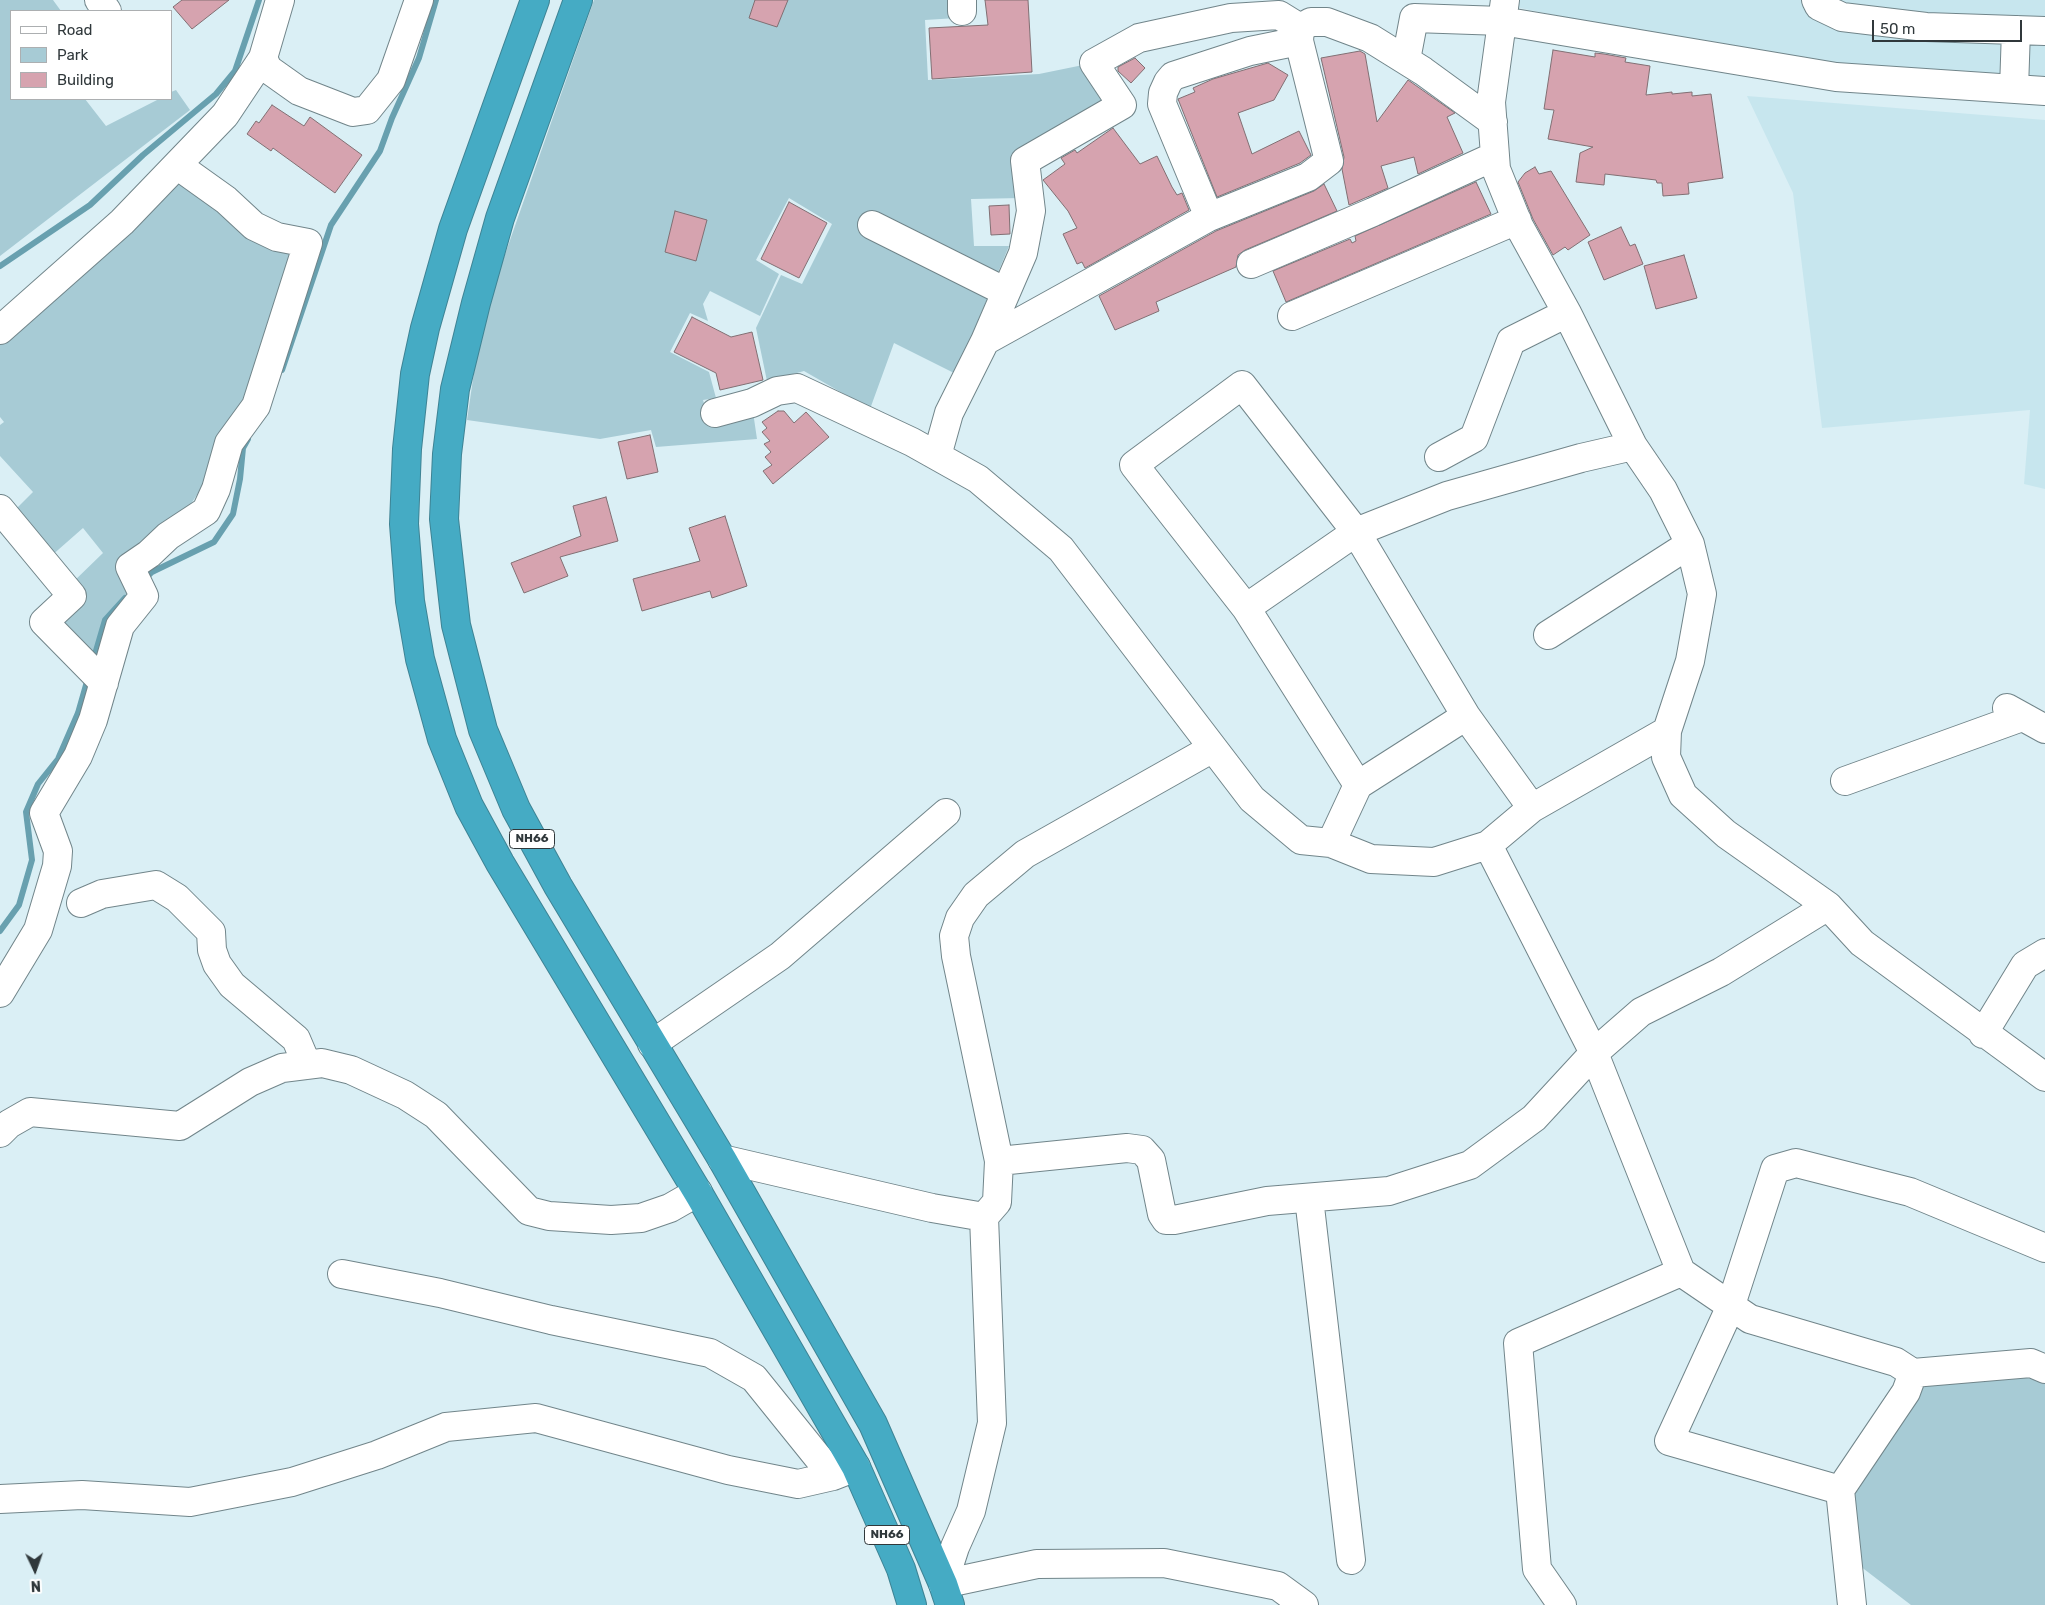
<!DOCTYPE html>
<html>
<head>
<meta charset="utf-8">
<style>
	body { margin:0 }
	#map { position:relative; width:2045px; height:1605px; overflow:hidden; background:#daeff5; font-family:Rubik,sans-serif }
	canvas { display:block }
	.legend { position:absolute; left:10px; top:10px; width:162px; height:90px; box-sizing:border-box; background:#fff; border:1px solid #acafb1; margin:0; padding:6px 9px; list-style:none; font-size:15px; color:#30383b }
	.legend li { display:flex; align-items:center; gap:10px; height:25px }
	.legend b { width:25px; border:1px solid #acafb1 }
	.north { position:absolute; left:10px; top:1545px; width:50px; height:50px; -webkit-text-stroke:4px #fff; paint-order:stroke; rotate:177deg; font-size:14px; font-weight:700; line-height:20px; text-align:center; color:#30383b }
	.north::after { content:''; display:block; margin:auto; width:18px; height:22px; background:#30383b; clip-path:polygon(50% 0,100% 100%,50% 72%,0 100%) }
	.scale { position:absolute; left:1872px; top:20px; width:150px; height:22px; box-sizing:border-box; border:2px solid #30383b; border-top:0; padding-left:6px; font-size:15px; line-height:18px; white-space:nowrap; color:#30383b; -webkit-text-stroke:4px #fff; paint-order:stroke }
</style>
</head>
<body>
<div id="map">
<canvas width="2045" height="1605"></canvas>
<ul class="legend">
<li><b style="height:6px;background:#fff"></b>Road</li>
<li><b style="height:14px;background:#a7cbd5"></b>Park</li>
<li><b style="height:14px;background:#d6a3af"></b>Building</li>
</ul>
<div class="north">N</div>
<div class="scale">50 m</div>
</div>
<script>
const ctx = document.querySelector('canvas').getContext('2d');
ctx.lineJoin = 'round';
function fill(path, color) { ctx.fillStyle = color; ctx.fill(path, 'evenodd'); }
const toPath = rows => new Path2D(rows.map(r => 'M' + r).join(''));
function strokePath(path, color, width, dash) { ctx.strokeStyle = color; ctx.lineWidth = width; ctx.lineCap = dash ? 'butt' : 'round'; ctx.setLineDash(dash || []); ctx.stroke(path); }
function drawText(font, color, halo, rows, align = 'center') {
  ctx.font = font + ' Rubik,sans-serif'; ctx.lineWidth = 5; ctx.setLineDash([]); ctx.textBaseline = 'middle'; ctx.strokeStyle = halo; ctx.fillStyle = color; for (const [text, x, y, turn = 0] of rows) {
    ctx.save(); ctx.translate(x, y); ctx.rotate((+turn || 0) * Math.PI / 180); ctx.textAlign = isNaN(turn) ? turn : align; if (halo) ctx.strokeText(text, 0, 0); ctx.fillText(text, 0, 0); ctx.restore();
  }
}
fill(toPath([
	[1516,0,2045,0,2045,78,1871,70,1668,38,1515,7],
	[1747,96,2045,120,2045,489,2024,484,2030,410,1822,428,1793,193]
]), '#c7e6ee');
fill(toPath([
	[0,0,53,0,61,11,11,11,11,99,85,99,106,126,159,99,171,99,171,92,176,90,190,110,0,256],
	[594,0,956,0,957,18,925,20,928,80,1039,74,1088,64,1115,104,1019,157,1021,198,971,199,974,246,1009,246,956,374,894,343,870,409,804,371,767,381,756,328,781,275,802,284,832,224,789,198,756,260,779,274,760,316,710,291,703,304,708,321,690,313,670,352,709,372,716,398,703,400,708,419,753,412,757,439,656,447,651,430,600,439,467,420,478,345,502,263],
	[177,167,307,244,256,406,137,585,99,672,55,624,71,584,103,553,83,528,50,557,12,513,33,492,0,456,0,425,4,422,0,417,0,331],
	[1989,1372,2045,1381,2045,1605,1911,1605,1860,1566,1840,1490,1915,1380]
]), '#a7cbd5');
strokePath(toPath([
	[0,266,90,205,143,155,216,94,235,71,259,0],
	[282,370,331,225,380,151,392,118,419,58,436,0],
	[143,581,152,572,214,542,233,514,240,479,243,448,248,439],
	[93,661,105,620,125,598],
	[0,931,19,905,32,860,26,812,38,784,58,759,78,713,88,678]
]), '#68a0af', 6);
const building = toPath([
	[182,0,229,0,192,29,173,7,182,0],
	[755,0,788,0,777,27,749,18,755,0],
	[985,0,1028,0,1032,72,932,79,929,28,988,25,985,0],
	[1553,50,1595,57,1595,53,1604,54,1626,58,1625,62,1650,66,1646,95,1672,92,1672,94,1692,92,1692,96,1711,94,1723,178,1688,183,1689,194,1663,196,1662,183,1657,183,1656,180,1605,174,1604,185,1576,182,1580,153,1593,147,1548,139,1554,110,1544,109,1553,50],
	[1360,51,1365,54,1377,122,1408,80,1455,113,1447,117,1463,153,1418,174,1414,157,1381,166,1388,188,1349,205,1342,169,1344,157,1321,58,1360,51],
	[1135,58,1145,68,1131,83,1118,71,1118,67,1135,58],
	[1268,63,1288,75,1274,100,1238,113,1252,154,1299,131,1311,155,1300,163,1217,197,1178,99,1195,92,1193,88,1213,79,1268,63],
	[272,105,304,126,310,117,362,155,335,193,273,148,271,151,247,134,256,121,259,123,272,105],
	[1113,128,1140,164,1157,156,1172,187,1177,195,1182,193,1189,210,1085,268,1082,262,1077,264,1063,234,1077,228,1068,211,1043,180,1065,164,1061,158,1075,150,1077,153,1113,128],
	[1535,167,1539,174,1551,171,1590,235,1568,250,1565,247,1553,255,1533,219,1518,182,1525,173,1535,167],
	[1476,182,1491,214,1286,302,1273,271,1350,239,1352,243,1356,241,1355,236,1476,182],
	[1324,184,1337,211,1245,250,1238,255,1236,267,1156,302,1159,311,1115,330,1099,296,1216,231,1314,191,1324,184],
	[789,202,827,223,799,278,761,259,789,202],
	[1009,205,1010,234,991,235,989,206,1009,205],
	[675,211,707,220,696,261,665,252,675,211],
	[1621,227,1630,246,1635,244,1643,264,1604,280,1588,242,1621,227],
	[1684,255,1697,298,1656,309,1644,266,1684,255],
	[692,317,731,337,752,332,763,380,720,390,716,373,674,352,692,317],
	[778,411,784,411,794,423,806,412,829,437,773,484,763,471,772,465,765,457,771,452,764,444,770,441,762,432,767,428,762,422,778,411],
	[650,435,658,472,627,479,618,442,650,435],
	[606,497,618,541,560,557,568,576,524,593,511,563,581,536,573,506,606,497],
	[725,516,747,586,712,598,710,591,642,611,633,579,700,561,689,528,725,516]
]);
fill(building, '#d6a3af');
strokePath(building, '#816f73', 1);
const minor = toPath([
	[99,0,107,11],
	[280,0,263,58,268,69,299,91,353,112,367,110,391,80,419,0],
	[962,0,962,11],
	[1505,0,1491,102,1496,169,1519,226,1567,313,1633,446,1663,490,1690,544,1702,594,1690,661,1667,731,1666,757,1683,795,1726,834,1828,906,1862,943,2045,1077],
	[1816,0,1819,6,1842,17,1926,27,2045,31],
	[1406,60,1414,18,1502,21,1836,77,2045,91],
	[2014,89,2016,30],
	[1209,217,1162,104,1163,93,1168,82,1173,76,1250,51,1299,41],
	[872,225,1006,292],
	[1251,264,1373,212,1495,156],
	[1292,316,1517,220],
	[0,330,122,222,225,115,263,58],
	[985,341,1023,253,1031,211,1025,161,1122,105,1094,63,1139,38,1231,18,1279,15,1300,28],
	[715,413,752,403,777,391,797,388,912,442,978,479,1061,549,1252,799,1301,840,1331,843,1371,859,1434,862,1488,845,1532,808,1667,731],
	[937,456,949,413,985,341,1209,217,1308,177,1329,161,1299,41,1300,28,1311,22,1327,22,1370,38,1423,71,1493,122],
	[1439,457,1474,438,1511,341,1567,313],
	[0,509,72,596,44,622,104,683],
	[1246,608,1356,532,1447,496,1581,458,1633,446],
	[1548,635,1690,544],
	[2007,708,2045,729],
	[1845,781,2022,717],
	[1358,785,1466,716],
	[1331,843,1358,785,1246,608,1134,465,1242,385,1356,532,1466,716,1532,808],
	[1488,845,1594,1053,1681,1272,1750,1319,1896,1362,1913,1373,2031,1363,2045,1369],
	[81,903,102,894,156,885,177,898,211,932,212,950,217,964,232,985,296,1039,307,1065],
	[0,993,38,930,57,866,58,851,44,813,78,756,93,720,120,626,144,596,130,567,149,554,168,536,206,511,216,489,229,443,256,406,308,243,277,237,254,226,226,200,177,165],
	[1983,1034,2025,965,2045,953],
	[652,1044,780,956,946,813],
	[0,1133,9,1124,30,1112,180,1126,250,1082,282,1068,322,1063,351,1070,405,1095,436,1115,529,1211,549,1216,611,1220,641,1218,670,1208,698,1192],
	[722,1159,932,1208,984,1217,997,1202,999,1161,1127,1148,1142,1150,1151,1160,1162,1214,1166,1220,1174,1220,1267,1201,1389,1191,1470,1165,1534,1118,1594,1053,1641,1012,1721,972,1828,906],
	[999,1161,956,956,954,936,960,918,976,895,1025,854,1213,748],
	[1309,1198,1351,1560],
	[342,1274,440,1293,551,1320,710,1353,754,1378,833,1476],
	[1840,1490,1669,1441,1730,1308,1775,1169,1796,1163,1910,1192,2045,1248],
	[0,1499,82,1495,190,1502,292,1482,377,1455,446,1427,536,1418,728,1470,798,1484,833,1476,856,1467],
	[943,1584,955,1547,971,1511,992,1423,984,1217],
	[943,1584,1037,1564,1164,1563,1278,1586,1304,1605],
	[1562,1605,1537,1569,1518,1343,1681,1272],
	[1852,1605,1840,1490,1906,1392,1913,1373]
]);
const highway = toPath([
	[535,0,453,229,425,328,415,374,407,449,404,524,410,601,420,659,442,739,469,806,500,863,700,1196,856,1467,901,1569,912,1605],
	[578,0,500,218,476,303,455,389,447,454,444,519,456,625,483,730,516,809,558,886,722,1159,873,1424,943,1584,950,1605]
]);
strokePath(minor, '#71858a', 30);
strokePath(highway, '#3e8394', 30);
strokePath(minor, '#fff', 28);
strokePath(highway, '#45abc4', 28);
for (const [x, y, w] of [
	[532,839,45],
	[887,1535,45]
]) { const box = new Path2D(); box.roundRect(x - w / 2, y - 9.5, w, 19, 4); ctx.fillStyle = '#fff'; ctx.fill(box); strokePath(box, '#30383b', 1); }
drawText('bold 12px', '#30383b', null, [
	["NH66",532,839],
	["NH66",887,1535]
]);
</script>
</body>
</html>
